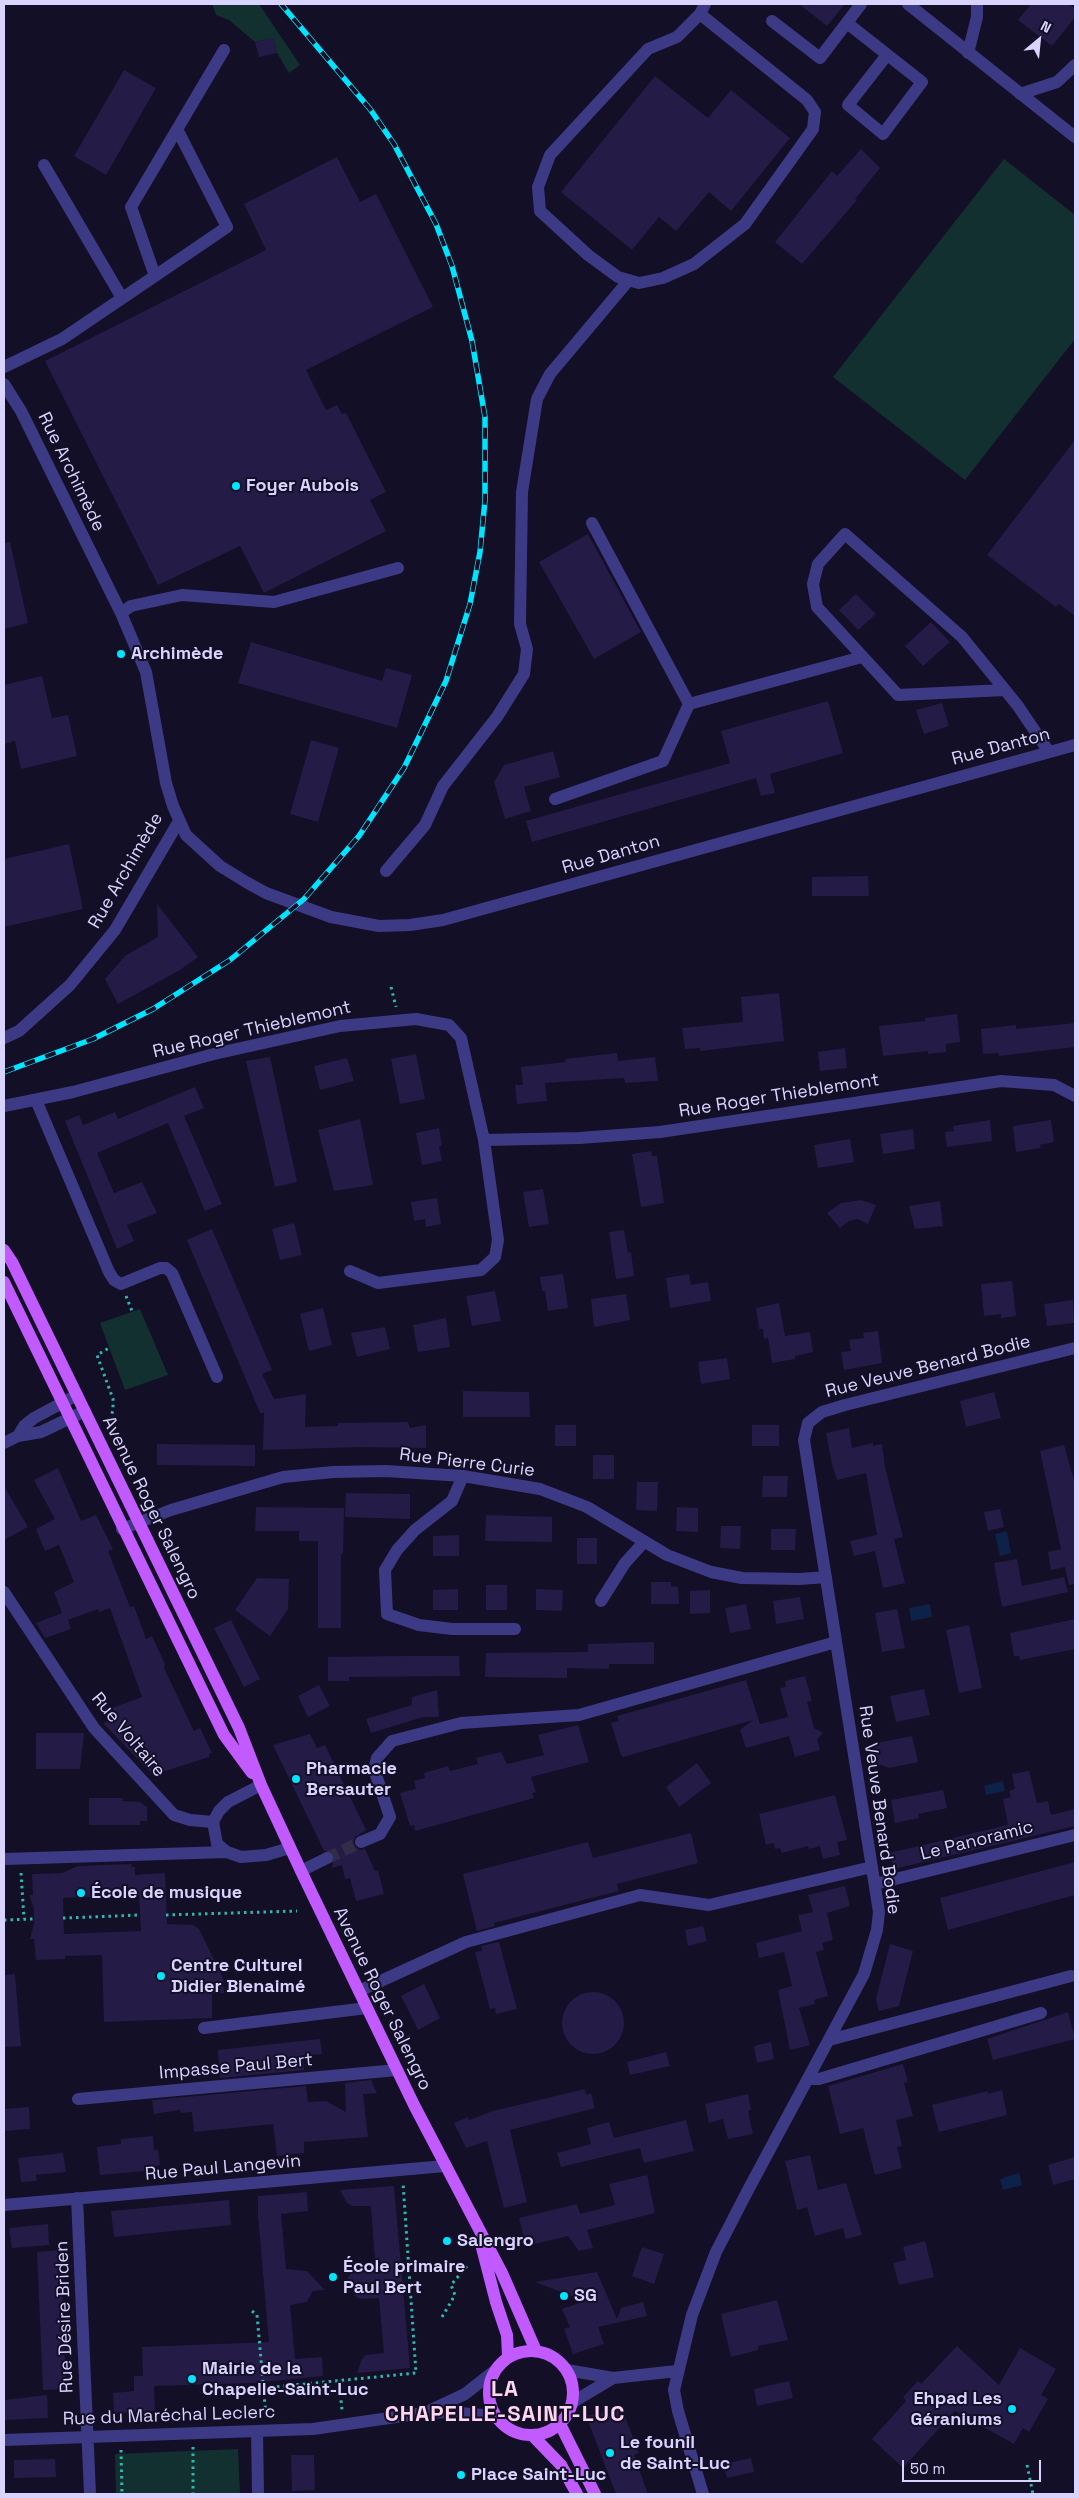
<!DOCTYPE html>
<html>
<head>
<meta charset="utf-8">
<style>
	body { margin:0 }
	#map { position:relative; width:1079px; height:2498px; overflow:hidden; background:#130f26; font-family:"Space Grotesk",sans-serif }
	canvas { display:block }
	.frame { position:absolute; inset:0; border:5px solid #d9d4ff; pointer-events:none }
	.north { position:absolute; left:1014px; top:15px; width:50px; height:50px; -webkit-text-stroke:4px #130f26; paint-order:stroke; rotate:28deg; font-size:14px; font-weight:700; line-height:20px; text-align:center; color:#d9d4ff }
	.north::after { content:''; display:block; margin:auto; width:18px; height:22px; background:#d9d4ff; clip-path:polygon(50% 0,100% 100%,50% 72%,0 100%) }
	.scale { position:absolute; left:902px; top:2460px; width:139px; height:22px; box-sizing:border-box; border:2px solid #d9d4ff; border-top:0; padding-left:6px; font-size:15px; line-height:18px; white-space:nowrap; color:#d9d4ff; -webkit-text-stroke:4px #130f26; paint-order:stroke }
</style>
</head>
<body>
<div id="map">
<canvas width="1079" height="2498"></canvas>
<div class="frame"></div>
<div class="north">N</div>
<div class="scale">50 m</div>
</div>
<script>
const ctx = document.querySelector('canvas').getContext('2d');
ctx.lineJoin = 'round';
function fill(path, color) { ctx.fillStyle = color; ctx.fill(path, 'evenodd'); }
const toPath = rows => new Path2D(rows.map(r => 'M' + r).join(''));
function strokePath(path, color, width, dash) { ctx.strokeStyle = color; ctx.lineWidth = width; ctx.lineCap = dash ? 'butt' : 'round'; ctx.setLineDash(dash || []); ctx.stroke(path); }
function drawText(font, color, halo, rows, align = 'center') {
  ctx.font = font + ' "Space Grotesk",sans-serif'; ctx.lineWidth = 4; ctx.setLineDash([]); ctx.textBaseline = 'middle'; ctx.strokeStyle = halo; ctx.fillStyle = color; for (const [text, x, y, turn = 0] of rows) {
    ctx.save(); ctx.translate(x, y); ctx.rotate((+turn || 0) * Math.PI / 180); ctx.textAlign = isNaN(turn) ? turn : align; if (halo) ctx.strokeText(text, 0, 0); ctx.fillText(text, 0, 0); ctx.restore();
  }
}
fill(toPath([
	[212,4,259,4,300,65,289,73,277,53,273,38,255,42,229,20,216,15],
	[1004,159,1075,215,1075,339,965,480,833,377],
	[140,1309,168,1375,125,1390,100,1323],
	[238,2449,240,2494,116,2494,115,2454]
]), '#12302f');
fill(toPath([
	[1007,1531,1011,1553,1000,1556,995,1534],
	[930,1604,932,1617,911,1621,909,1608],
	[1003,1781,1005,1791,986,1795,984,1786],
	[1019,2173,1022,2185,1003,2190,1000,2179]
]), '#0c2248');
fill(toPath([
	[799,4,845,4,827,26],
	[1031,4,1069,4,1075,9,1075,17,1052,46,1018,20],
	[273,38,277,53,259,57,255,42],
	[124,70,156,88,106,175,74,156],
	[655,76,708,118,731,90,790,138,731,211,709,192,676,231,659,217,632,250,561,192],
	[861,149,880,168,855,199,857,200,802,264,775,242,832,171,837,176],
	[337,157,360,202,376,194,433,307,306,370,326,410,337,405,342,414,346,413,386,492,370,500,386,531,264,593,240,546,158,585,45,361,266,250,244,204],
	[1075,440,1075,616,1059,604,1056,607,987,555],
	[588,534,641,632,594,659,539,562],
	[10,542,28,623,4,629,4,543],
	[856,594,876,614,858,630,839,610],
	[931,622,950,642,923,666,905,646],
	[251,642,382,681,386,668,412,675,397,728,238,683],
	[42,676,52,718,68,715,77,756,21,769,15,741,4,744,4,685],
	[828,701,843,753,770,774,775,793,761,796,756,778,532,842,526,821,730,763,721,731],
	[942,703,949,726,924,734,916,710],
	[311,740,339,748,318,822,290,814],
	[553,751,560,777,524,787,531,811,505,819,494,782,504,765],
	[69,844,83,909,4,927,4,859],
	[868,876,869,896,812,896,812,877],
	[157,904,198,957,180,970,118,1004,105,979,125,956,158,937],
	[779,993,784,1041,700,1051,700,1048,685,1049,682,1028,743,1022,741,997],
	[957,1014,960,1042,946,1044,946,1052,928,1054,928,1051,883,1056,879,1026,925,1021,925,1018],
	[1075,1023,1074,1047,999,1056,998,1053,983,1054,981,1029,1016,1025,1016,1029],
	[845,1048,847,1068,820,1071,818,1052],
	[617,1053,618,1061,655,1057,658,1081,625,1083,624,1078,545,1083,547,1101,517,1104,515,1085,523,1085,521,1067,566,1062,565,1059],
	[416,1054,425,1099,400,1104,391,1059],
	[270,1057,297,1182,275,1187,246,1061],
	[347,1058,354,1081,320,1090,314,1066],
	[195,1087,204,1108,184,1116,222,1204,205,1211,168,1123,97,1153,114,1193,142,1182,157,1213,127,1225,134,1241,117,1249,65,1121,79,1115,83,1125,115,1112,118,1119],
	[360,1119,373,1185,334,1191,318,1130],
	[990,1120,992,1141,947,1147,945,1132,954,1131,953,1126],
	[1051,1120,1054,1142,1040,1145,1041,1148,1016,1152,1013,1126],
	[439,1128,442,1146,439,1146,442,1161,422,1165,416,1133],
	[913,1129,915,1149,883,1154,880,1134],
	[850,1139,854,1162,818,1168,814,1145],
	[651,1151,652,1156,657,1156,664,1203,641,1207,632,1154],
	[543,1189,549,1224,529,1227,523,1192],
	[437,1198,441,1224,426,1227,425,1219,414,1221,411,1202],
	[861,1200,876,1205,868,1224,858,1219,849,1221,840,1228,827,1213,841,1203],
	[940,1201,943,1226,915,1229,909,1206],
	[294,1223,302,1255,280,1260,272,1229],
	[212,1229,272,1370,262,1374,274,1399,306,1394,305,1427,338,1426,338,1423,408,1422,410,1428,426,1425,426,1448,360,1447,263,1450,264,1413,260,1413,187,1240],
	[624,1230,628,1253,631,1252,634,1276,616,1279,609,1232],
	[563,1274,568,1308,548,1311,545,1291,542,1291,540,1277],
	[689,1274,691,1285,708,1282,711,1301,670,1308,666,1278],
	[1012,1281,1016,1316,1001,1318,1001,1314,984,1316,981,1284],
	[495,1291,501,1321,472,1326,466,1296],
	[626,1294,630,1320,594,1327,591,1299],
	[1073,1300,1074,1323,1047,1326,1044,1304],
	[779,1303,785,1336,810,1332,813,1352,795,1356,795,1359,772,1363,768,1338,764,1339,763,1329,759,1329,756,1308],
	[323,1308,332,1345,309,1351,300,1314],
	[446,1318,450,1347,418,1352,413,1325],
	[385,1327,390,1349,357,1357,351,1333],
	[878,1331,882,1363,844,1370,841,1352,851,1351,849,1340,864,1338,863,1333],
	[727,1358,730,1379,701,1384,698,1362],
	[463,1391,529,1392,530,1417,463,1417],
	[994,1392,1001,1418,966,1427,960,1401],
	[555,1425,576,1425,576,1446,555,1446],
	[752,1425,779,1425,779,1446,752,1446],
	[849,1428,852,1448,873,1443,873,1446,882,1444,885,1467,903,1537,894,1539,905,1583,883,1588,875,1551,854,1556,850,1541,877,1535,866,1473,837,1480,832,1464,826,1433],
	[157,1444,255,1445,255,1466,157,1465],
	[1064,1445,1075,1484,1075,1584,1069,1585,1065,1567,1051,1570,1048,1552,1061,1549,1040,1451],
	[593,1455,614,1455,614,1479,593,1479],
	[58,1468,81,1521,96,1515,113,1549,108,1551,130,1607,134,1606,146,1639,152,1636,165,1664,164,1668,194,1731,200,1728,212,1753,209,1754,209,1757,153,1775,103,1723,116,1719,112,1708,142,1697,110,1608,99,1612,98,1609,68,1620,71,1629,45,1638,36,1623,62,1613,54,1592,74,1582,59,1545,45,1551,36,1529,55,1519,34,1480],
	[763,1476,788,1476,787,1497,762,1497],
	[637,1482,658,1482,657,1511,636,1510],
	[4,1486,28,1527,4,1540],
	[346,1493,410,1494,410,1519,345,1517],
	[256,1507,344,1508,343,1554,341,1554,341,1628,318,1628,318,1541,299,1541,299,1531,255,1531],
	[677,1507,698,1508,698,1532,676,1531],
	[1000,1509,1004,1527,988,1531,984,1512],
	[486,1515,552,1517,552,1542,485,1541],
	[721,1526,741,1526,740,1549,720,1548],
	[771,1529,796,1529,795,1550,771,1550],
	[459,1535,459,1556,433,1556,433,1536],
	[577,1538,597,1538,597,1564,577,1564],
	[1017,1559,1022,1586,1064,1577,1068,1592,1002,1607,994,1563],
	[257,1578,289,1579,288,1609,270,1636,235,1610],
	[651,1582,671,1582,671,1586,678,1587,679,1604,651,1604],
	[486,1585,507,1585,507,1610,486,1610],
	[458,1589,458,1610,433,1610,433,1590],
	[536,1589,563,1590,562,1611,536,1610],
	[710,1590,710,1613,690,1614,690,1591],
	[800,1597,804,1619,776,1624,773,1601],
	[746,1604,751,1629,730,1633,725,1608],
	[897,1609,905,1648,882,1652,875,1613],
	[1075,1619,1075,1649,1020,1660,1019,1656,1014,1656,1010,1633],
	[231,1620,260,1679,244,1687,214,1628],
	[969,1625,982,1688,959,1693,946,1630],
	[654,1642,654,1664,609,1664,609,1669,567,1668,567,1678,485,1677,486,1653,588,1652,588,1644],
	[407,1656,459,1656,460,1676,349,1677,349,1681,328,1681,328,1657],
	[805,1676,812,1701,807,1702,814,1728,823,1733,817,1739,820,1750,795,1757,789,1736,746,1748,740,1730,753,1720,623,1757,621,1755,611,1723,619,1721,617,1716,746,1680,760,1724,788,1717,780,1688,786,1687,785,1681],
	[319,1685,330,1706,308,1717,298,1696],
	[924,1689,930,1715,896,1722,890,1696],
	[437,1690,439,1717,423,1717,371,1733,366,1719,412,1705,412,1697],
	[578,1725,589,1762,531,1777,536,1792,532,1793,534,1798,415,1831,414,1825,410,1826,400,1793,416,1789,414,1781,425,1778,424,1773,448,1766,450,1771,478,1764,476,1758,501,1752,507,1764,544,1755,538,1735],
	[36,1733,84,1733,80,1769,36,1769],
	[310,1734,317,1748,325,1745,366,1830,355,1837,353,1845,360,1850,365,1849,375,1871,378,1870,384,1894,356,1901,350,1878,345,1879,342,1865,332,1868,334,1855,331,1851,324,1851,273,1745],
	[912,1736,918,1762,889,1768,881,1765,876,1766,872,1744],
	[697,1763,711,1783,679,1807,666,1787],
	[1029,1771,1037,1803,1048,1801,1051,1815,1075,1809,1075,1826,894,1869,889,1853,1008,1825,1003,1799,1011,1797,1009,1791,1015,1789,1012,1774],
	[943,1790,947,1808,918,1814,919,1818,895,1823,891,1800],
	[835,1795,847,1840,837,1842,840,1855,823,1859,820,1846,809,1849,808,1846,782,1853,780,1848,775,1849,774,1843,766,1845,759,1814],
	[89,1798,123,1798,122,1801,140,1802,147,1807,147,1821,140,1821,140,1825,89,1825],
	[691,1833,698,1863,617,1884,619,1891,494,1923,495,1926,477,1931,463,1874,588,1842,593,1858],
	[1075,1862,1075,1895,948,1930,940,1898],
	[132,1864,131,1867,135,1867,135,1875,165,1873,167,1924,193,1925,199,1929,223,1978,224,1993,212,1994,212,2018,104,2022,102,1955,65,1956,65,1959,36,1960,34,1939,30,1939,34,1924,34,1909,29,1895,33,1895,32,1874,62,1873,78,1866],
	[139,1895,141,1931,64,1934,63,1898],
	[845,1886,850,1906,827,1913,833,1940,822,1943,824,1950,816,1952,828,1996,814,2000,815,2004,799,2008,810,2045,790,2050,778,1990,792,1986,784,1952,759,1958,756,1943,802,1931,798,1915,813,1912,808,1895],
	[703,1926,707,1941,688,1946,685,1930],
	[499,1942,517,2009,496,2014,495,2008,490,2009,475,1952,482,1951,481,1946],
	[890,1944,913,1951,899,2006,879,2011,876,1999],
	[15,1974,21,2046,4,2047,4,1975],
	[424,1984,440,2018,418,2030,401,1996],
	'562 2023a31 31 0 1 1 62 0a31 31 0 1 1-62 0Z',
	[1068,2012,1075,2039,993,2060,987,2039],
	[320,2039,322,2054,303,2056,304,2070,220,2078,218,2050],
	[771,2042,774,2059,757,2063,754,2046],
	[666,2052,670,2066,630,2075,627,2062],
	[903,2064,908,2082,904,2083,913,2116,896,2120,902,2146,897,2147,902,2168,875,2175,863,2128,840,2134,828,2086],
	[371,2080,377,2093,363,2094,368,2137,304,2142,304,2153,277,2156,273,2124,194,2132,192,2112,181,2113,180,2110,154,2114,152,2100,306,2086,308,2102,326,2101,346,2112,345,2083],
	[585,2089,586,2095,591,2093,595,2108,510,2130,527,2202,504,2208,487,2141,466,2148,454,2123,468,2117,469,2120,493,2111],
	[1002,2090,1007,2115,939,2132,932,2105,988,2091,988,2094],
	[748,2094,751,2110,748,2111,753,2134,728,2139,723,2119,709,2123,705,2104],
	[29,2107,30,2129,4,2131,4,2109],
	[686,2120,694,2151,644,2163,640,2148,561,2167,557,2153,591,2144,587,2128,609,2122,614,2138],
	[153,2136,154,2150,158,2149,160,2165,156,2166,156,2170,100,2175,97,2147,121,2144,121,2139],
	[63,2153,66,2172,36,2175,37,2181,21,2182,18,2158],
	[810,2155,818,2190,846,2183,862,2235,846,2239,843,2228,815,2236,807,2207,797,2210,785,2161],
	[1075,2157,1075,2179,1053,2185,1048,2165],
	[647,2175,655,2213,587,2230,593,2248,579,2251,568,2236,526,2246,519,2218,577,2204,580,2214,615,2205,609,2184],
	[394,2186,410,2368,357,2373,362,2359,366,2355,384,2353,379,2298,360,2299,355,2296,352,2288,342,2289,355,2265,375,2261,371,2206,352,2206,347,2203,340,2190],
	[307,2192,308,2211,281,2214,286,2269,307,2271,325,2290,313,2291,307,2302,290,2305,295,2359,322,2357,323,2376,252,2383,154,2386,155,2411,114,2413,113,2393,134,2391,134,2376,143,2376,142,2347,269,2342,258,2216,258,2196],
	[229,2200,231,2225,114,2237,111,2211],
	[48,2224,49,2245,12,2248,9,2228],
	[925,2241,934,2277,899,2285,893,2263,906,2260,903,2247],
	[642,2247,664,2254,654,2284,632,2276],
	[61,2250,66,2389,43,2390,37,2252],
	[597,2272,617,2319,621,2308,643,2302,647,2316,598,2327,604,2344,573,2354,564,2329,570,2327,562,2309,585,2301,535,2282],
	[777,2300,788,2340,758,2346,758,2350,731,2357,721,2314],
	[957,2346,999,2385,1020,2348,1056,2369,1041,2395,1048,2399,1029,2432,1023,2428,1014,2444,955,2411,903,2468,872,2439,906,2401,903,2397,918,2381,921,2384],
	[789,2381,793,2398,757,2406,754,2389],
	[47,2395,48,2418,4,2420,4,2400],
	[622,2409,639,2453,634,2455,648,2494,616,2494,586,2416],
	[291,2455,314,2455,315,2490,292,2491],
	[751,2458,754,2472,727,2478,723,2464],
	[55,2459,56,2477,14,2478,14,2460]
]), '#241b47');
strokePath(toPath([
	[327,1858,361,1842]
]), '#312d47', 12, [12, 6]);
strokePath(toPath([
	[391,987,396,1007],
	[126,1296,132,1311],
	[108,1426,113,1410,113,1399,97,1355,109,1348],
	[21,1873,24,1919],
	[166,1915,297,1911],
	[63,1918,140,1915],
	[4,1920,33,1919],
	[252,2311,257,2315,266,2416],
	[442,2317,455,2295,451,2285,467,2266],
	[339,2381,342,2410],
	[264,2388,416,2373,403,2183],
	[193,2447,193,2494],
	[121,2450,122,2494],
	[1027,2465,1033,2494]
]), '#2fb8b0', 3, [2.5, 4]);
strokePath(toPath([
	[908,4,1075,137],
	[700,14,807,100,815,112,813,129,745,224,694,264,663,278,639,283,618,277,588,255,540,211,538,187,550,155,648,49,677,37,700,14,705,4],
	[772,21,820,58,861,4],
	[847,23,922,82,883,134,848,105,887,55],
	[968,53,977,17,977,4],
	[1020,94,1057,82,1075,65],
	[44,165,122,298],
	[155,276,227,227,177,129],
	[4,367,62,339,155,276,131,207,224,50],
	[4,384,21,411,121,613,146,672,166,783,173,806,186,835,220,866,246,882,266,893,331,917,379,926,410,925,443,920,1075,745],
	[592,523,689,704,862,657],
	[121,613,131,606,182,595,274,602,398,568],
	[1005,690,898,695,817,607,813,584,818,564,845,534,962,637,1018,706,1049,752],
	[555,799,663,761,689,704],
	[386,871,425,825,443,786,497,717,524,674,527,649,520,624,522,492,537,399,550,374,629,280],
	[4,1038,19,1031,70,985,115,930,179,821],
	[36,1100,109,1272,114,1280,121,1284,160,1268,166,1268,172,1273,217,1377],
	[4,1106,73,1092,214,1054,340,1026,416,1019,449,1025,461,1038,484,1140,498,1240,495,1257,481,1270,378,1283,350,1271],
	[484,1140,579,1138,660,1132,1001,1081,1054,1085,1075,1096],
	[18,1436,24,1426,34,1418,77,1395],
	[4,1443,18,1436,41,1432,85,1411],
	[463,1476,452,1501,415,1530,397,1550,385,1570,387,1614,419,1625,452,1629,515,1629],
	[122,1529,171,1510,283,1477,333,1472,386,1471,463,1476,540,1489,587,1507,667,1555,711,1572,742,1578,800,1579,826,1577],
	[4,1592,94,1728,174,1815,190,1820,213,1822],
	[601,1601,625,1563,644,1542],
	[261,1785,228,1802,219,1811,213,1822,217,1844,227,1852,241,1857,266,1855,290,1848],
	[361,1842,380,1834,390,1817,374,1769,377,1758,392,1741,461,1723,579,1715,836,1642],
	[4,1859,227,1852],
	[301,1871,327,1858],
	[875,1884,1075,1835],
	[359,1991,466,1942,640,1895,709,1905,872,1867],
	[204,2028,367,2008],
	[829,2040,1071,1976],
	[808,2079,819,2079,1041,2013],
	[78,2099,397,2070],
	[77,2198,90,2494],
	[4,2205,445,2166],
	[567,2370,613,2378,677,2371],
	[573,2402,613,2378],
	[431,2410,465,2394,493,2372],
	[257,2431,258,2494],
	[4,2440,313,2429,424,2413,448,2412,495,2416],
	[703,2494,678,2411,674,2390,692,2315,716,2252,747,2192,864,1974,877,1930,879,1912,804,1440,808,1423,822,1412,845,1405,1075,1348]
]), '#3d3a85', 12);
strokePath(toPath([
	[4,1250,12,1262,239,1728,261,1785,301,1871,414,2105,502,2273,536,2351],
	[4,1282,224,1735,252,1773],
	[481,2244,496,2302,507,2335,508,2356],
	'489 2393a42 42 0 1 1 84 0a42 42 0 1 1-84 0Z',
	[560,2424,595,2494],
	[533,2436,561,2465,577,2494]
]), '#c25bff', 12);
const rail = toPath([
	[4,1072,93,1039,153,1009,230,960,304,899,359,836,404,768,446,681,470,604,480,552,485,500,485,417,472,341,452,266,436,224,394,144,370,109,281,4]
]);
strokePath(rail, '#00e5ff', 5.5);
strokePath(rail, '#130f26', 4, [11]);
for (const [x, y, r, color] of [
	[236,486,5,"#00e5ff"],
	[121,654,5,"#00e5ff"],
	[296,1779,5,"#00e5ff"],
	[81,1893,5,"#00e5ff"],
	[161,1976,5,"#00e5ff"],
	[447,2241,5,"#00e5ff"],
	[333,2277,5,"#00e5ff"],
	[564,2296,5,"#00e5ff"],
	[192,2379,5,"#00e5ff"],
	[1012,2409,5,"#00e5ff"],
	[610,2453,5,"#00e5ff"],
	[461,2475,5,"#00e5ff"]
]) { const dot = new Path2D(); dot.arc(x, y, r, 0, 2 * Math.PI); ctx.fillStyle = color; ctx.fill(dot); strokePath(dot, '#130f26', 2); }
drawText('18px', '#d9d4ff', '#130f26', [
	["Rue Archimède",71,472,64],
	["Rue Danton",1001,747,-15],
	["Rue Danton",611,855,-16],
	["Rue Archimède",126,871,-60],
	["Rue Roger Thieblemont",252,1030,-13],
	["Rue Roger Thieblemont",779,1096,-9],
	["Rue Veuve Benard Bodie",928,1367,-14],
	["Rue Pierre Curie",467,1463,7],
	["Avenue Roger Salengro",151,1508,64],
	["Rue Voltaire",128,1735,50],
	["Rue Veuve Benard Bodie",879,1810,82],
	["Le Panoramic",977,1841,-14],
	["Avenue Roger Salengro",382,1999,64],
	["Impasse Paul Bert",236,2067,-5],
	["Rue Paul Langevin",223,2168,-5],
	["Rue Désire Briden",65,2317,-92],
	["Rue du Maréchal Leclerc",169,2416,-2]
]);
drawText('bold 18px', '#d9d4ff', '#130f26', [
	["Foyer Aubois",246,486],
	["Archimède",131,654],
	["Pharmacie",306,1769],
	["Bersauter",306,1790],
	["École de musique",91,1893],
	["Centre Culturel",171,1966],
	["Didier Bienaimé",171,1987],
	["Salengro",457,2241],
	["École primaire",343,2267],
	["Paul Bert",343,2288],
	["SG",574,2296],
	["Mairie de la",202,2369],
	["Chapelle-Saint-Luc",202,2390],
	["Ehpad Les",1002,2399,"right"],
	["Géraniums",1002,2420,"right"],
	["Le founil",620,2443],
	["de Saint-Luc",620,2464],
	["Place Saint-Luc",471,2475]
], 'left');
ctx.letterSpacing = '1px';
drawText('bold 22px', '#ffd6f0', '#130f26', [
	["LA",505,2390],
	["CHAPELLE-SAINT-LUC",505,2415]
]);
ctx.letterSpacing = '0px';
</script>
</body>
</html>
